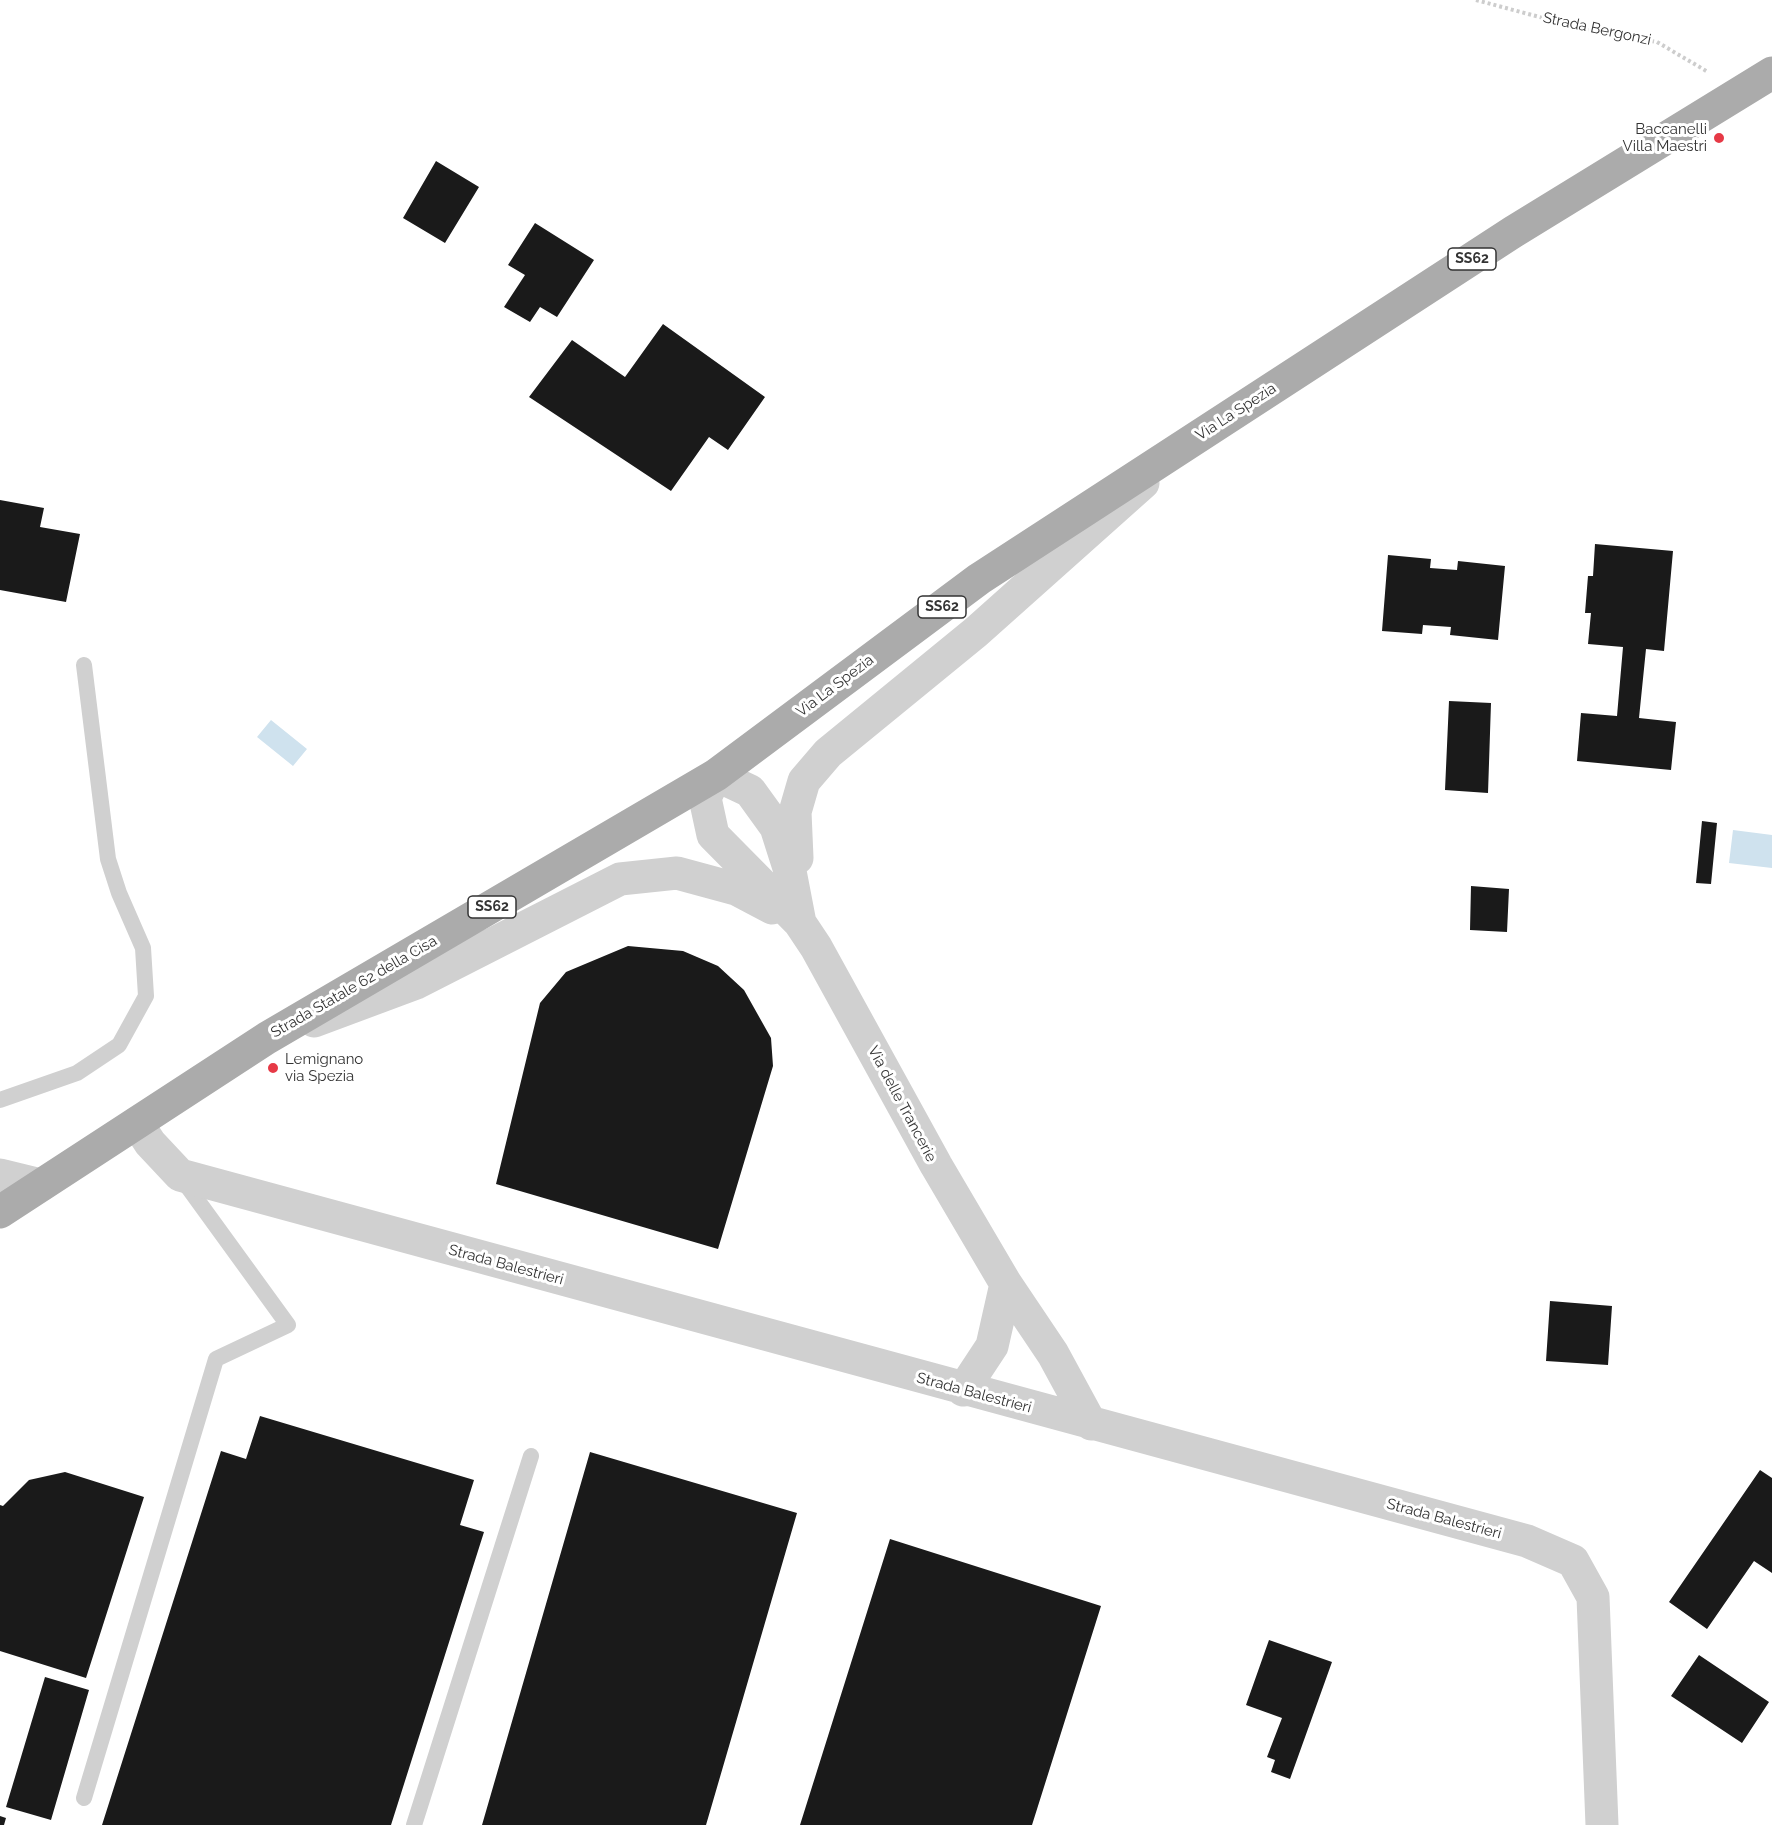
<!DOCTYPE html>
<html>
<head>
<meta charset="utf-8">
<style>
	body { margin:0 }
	canvas { display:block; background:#fff }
</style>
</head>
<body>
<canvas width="1772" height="1825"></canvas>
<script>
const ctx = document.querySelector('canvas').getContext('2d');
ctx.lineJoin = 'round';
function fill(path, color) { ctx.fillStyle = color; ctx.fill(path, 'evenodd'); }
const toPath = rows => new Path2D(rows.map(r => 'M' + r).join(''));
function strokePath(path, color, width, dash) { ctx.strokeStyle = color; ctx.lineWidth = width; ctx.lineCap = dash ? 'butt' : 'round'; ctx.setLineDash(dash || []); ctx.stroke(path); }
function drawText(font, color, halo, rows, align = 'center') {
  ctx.font = font + ' Raleway,sans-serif'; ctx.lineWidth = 6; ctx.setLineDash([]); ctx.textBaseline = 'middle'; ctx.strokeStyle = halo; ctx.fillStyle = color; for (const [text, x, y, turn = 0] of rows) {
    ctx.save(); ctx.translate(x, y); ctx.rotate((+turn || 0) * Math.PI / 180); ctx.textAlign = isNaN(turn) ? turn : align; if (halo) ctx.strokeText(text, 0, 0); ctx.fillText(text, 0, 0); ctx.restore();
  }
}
fill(toPath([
	[271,720,307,749,293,766,257,737],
	[1733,830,1772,835,1772,868,1729,863]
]), '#cfe2ee');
fill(toPath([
	[436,161,479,187,445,243,403,218],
	[535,223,594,260,557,317,540,307,530,322,504,307,525,275,508,265],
	[663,324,765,397,728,450,709,437,671,491,529,397,572,340,625,377],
	[0,500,44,508,40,527,80,534,66,602,0,590],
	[1595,544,1673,551,1664,651,1646,649,1639,718,1676,722,1671,770,1577,761,1581,713,1617,716,1623,647,1588,644,1591,613,1585,613,1588,576,1593,576],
	[1388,555,1431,559,1430,568,1457,570,1458,561,1505,566,1498,640,1450,635,1451,627,1423,625,1422,634,1382,631],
	[1449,701,1491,703,1488,793,1445,790],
	[1702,821,1717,823,1711,884,1696,883],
	[1471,886,1509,889,1507,932,1470,930],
	[628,946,683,951,718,966,744,990,771,1038,773,1066,718,1249,496,1184,540,1003,566,972],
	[1550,1301,1612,1306,1608,1365,1546,1361],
	[260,1416,474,1480,460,1525,484,1532,391,1825,102,1825,221,1451,246,1459],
	[590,1452,797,1513,706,1825,482,1825],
	[1760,1470,1772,1478,1772,1573,1754,1561,1707,1629,1669,1602],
	[65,1472,144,1497,86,1678,0,1651,0,1505,3,1506,29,1480],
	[890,1539,1101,1606,1032,1825,800,1825],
	[1269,1640,1332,1662,1290,1779,1271,1772,1275,1760,1267,1757,1282,1718,1246,1705],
	[1699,1655,1769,1702,1742,1743,1671,1696],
	[45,1677,89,1690,51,1820,6,1807],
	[0,1816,6,1818,4,1825,0,1825]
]), '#1a1a1a');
strokePath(toPath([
	[1476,0,1588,30,1657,42,1708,72]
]), '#cdcdcd', 4, [3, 3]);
strokePath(toPath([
	[0,1100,77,1073,119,1045,146,996,143,948,119,893,108,859,84,665],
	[84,1798,216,1359,288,1325,182,1179],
	[414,1825,531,1456]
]), '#d0d0d0', 16);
strokePath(toPath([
	[797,858,795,812,804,781,828,753,976,632,1143,483],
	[800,923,790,871,776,827,750,791,716,775,705,798,713,835,800,923,816,947,936,1165,1006,1284,1053,1354,1091,1424],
	[314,1021,416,983,620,879,677,873,736,889,772,908],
	[137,1123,150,1143,180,1175,1527,1541,1573,1561,1593,1597,1602,1825],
	[0,1175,41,1185],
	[963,1390,992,1346,1006,1284]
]), '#d0d0d0', 33);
strokePath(toPath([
	[0,1212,267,1038,716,775,979,579,1513,232,1772,73]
]), '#ababab', 33);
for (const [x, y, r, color] of [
	[1719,138,6,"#e63946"],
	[273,1068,6,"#e63946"]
]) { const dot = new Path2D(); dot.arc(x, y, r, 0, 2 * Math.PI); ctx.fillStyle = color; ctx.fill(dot); strokePath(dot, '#fff', 2); }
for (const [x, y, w] of [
	[1472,259,48],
	[942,607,48],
	[492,907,48]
]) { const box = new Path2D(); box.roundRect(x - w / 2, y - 11, w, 22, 4.5); ctx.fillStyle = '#fff'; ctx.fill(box); strokePath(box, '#333', 1.5); }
drawText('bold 14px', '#333', null, [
	["SS62",1472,259],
	["SS62",942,607],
	["SS62",492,907]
]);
drawText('15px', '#333', '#fff', [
	["Strada Bergonzi",1597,29,12],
	["Via La Spezia",1236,412,-33],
	["Via La Spezia",835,686,-37],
	["Strada Statale 62 della Cisa",354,987,-30],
	["Via delle Trancerie",902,1104,62],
	["Strada Balestrieri",506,1265,15],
	["Strada Balestrieri",974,1393,15],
	["Strada Balestrieri",1444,1519,15]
]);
drawText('15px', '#333', '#fff', [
	["Baccanelli",1707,129],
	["Villa Maestri",1707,146],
	["Lemignano",285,1059,"left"],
	["via Spezia",285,1076,"left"]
], 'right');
</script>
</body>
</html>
